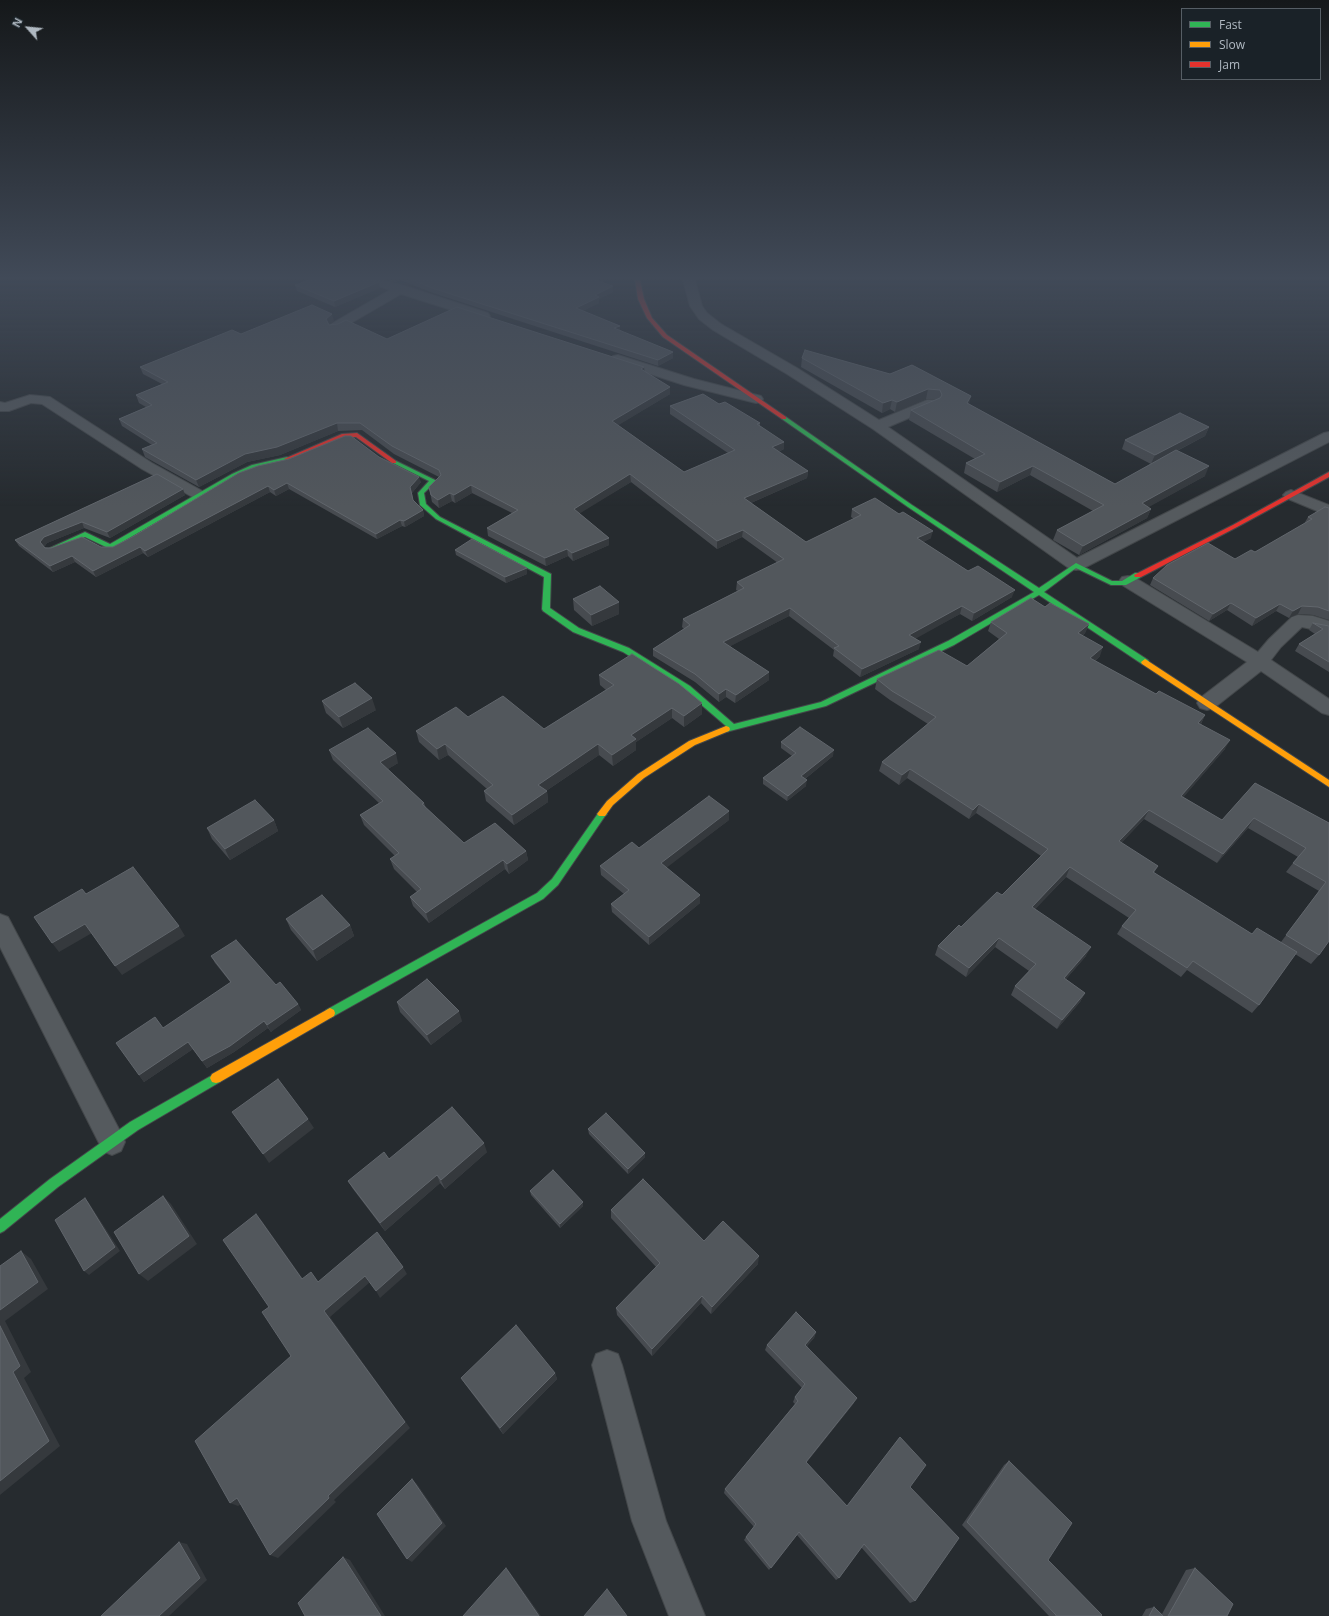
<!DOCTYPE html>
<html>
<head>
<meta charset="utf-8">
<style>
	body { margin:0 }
	#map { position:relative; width:1329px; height:1616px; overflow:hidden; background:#262b2f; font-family:"Open Sans",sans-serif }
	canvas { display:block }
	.legend { position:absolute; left:1181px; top:8px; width:140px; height:72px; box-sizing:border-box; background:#1a2228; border:1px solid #565e65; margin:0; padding:5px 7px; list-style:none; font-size:12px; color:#afb8c1 }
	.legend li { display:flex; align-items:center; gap:8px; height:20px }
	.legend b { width:20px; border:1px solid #565e65 }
	.north { position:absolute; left:8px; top:8px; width:40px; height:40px; -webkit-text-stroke:3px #1a2228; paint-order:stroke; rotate:297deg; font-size:11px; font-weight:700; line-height:16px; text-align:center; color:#afb8c1 }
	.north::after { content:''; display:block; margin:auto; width:14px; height:18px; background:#afb8c1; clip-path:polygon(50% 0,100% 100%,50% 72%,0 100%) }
</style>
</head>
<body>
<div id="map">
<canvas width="1329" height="1616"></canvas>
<ul class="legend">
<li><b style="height:5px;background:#30b455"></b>Fast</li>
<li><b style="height:5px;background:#ff9f0a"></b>Slow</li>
<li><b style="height:5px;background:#e5322d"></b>Jam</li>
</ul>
<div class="north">N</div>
</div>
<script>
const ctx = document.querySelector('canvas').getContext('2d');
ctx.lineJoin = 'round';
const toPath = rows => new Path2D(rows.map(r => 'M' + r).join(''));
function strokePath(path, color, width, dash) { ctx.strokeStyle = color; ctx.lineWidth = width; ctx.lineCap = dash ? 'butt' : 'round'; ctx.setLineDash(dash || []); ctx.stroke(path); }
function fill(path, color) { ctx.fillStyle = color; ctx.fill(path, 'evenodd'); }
const street = toPath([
	[364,280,381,280,405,286,488,313,490,316,488,319,480,319,401,294,339,330,331,330,329,327,331,324,390,290,366,282,364,280],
	[683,280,695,280,702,306,707,313,721,324,797,368,879,420,927,400,937,400,939,403,937,406,888,427,1077,558,1324,433,1329,432,1329,442,1082,569,1076,570,1070,569,873,429,787,374,713,330,699,319,690,306,683,280],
	[618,355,694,379,761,396,763,399,761,402,756,403,684,385,613,362,611,359,613,356,618,355],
	[30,395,50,397,152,463,206,493,209,496,206,499,201,501,196,499,142,469,42,404,31,403,9,411,0,411,0,402,5,403,30,395],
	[1291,490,1329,505,1329,516,1286,498,1283,495,1286,492,1291,490],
	[1128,576,1134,577,1258,652,1269,639,1292,617,1298,615,1313,616,1329,621,1329,633,1302,627,1281,647,1271,660,1329,699,1329,715,1322,713,1261,671,1214,708,1207,710,1200,708,1197,703,1200,698,1247,662,1122,585,1119,581,1122,577,1128,576],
	[0,914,8,917,121,1133,125,1142,121,1151,112,1155,103,1151,0,947,0,914],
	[607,1350,618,1354,622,1365,666,1521,705,1616,669,1616,632,1521,592,1365,596,1354,607,1350]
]);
const fast = toPath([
	[782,417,786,417,912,505,1039,588,1076,563,1112,581,1122,581,1135,573,1141,573,1141,577,1126,585,1111,585,1076,568,1044,592,1148,660,1149,662,1148,664,1142,664,1039,595,954,645,826,706,726,732,722,729,726,726,684,690,623,652,573,632,543,611,542,609,544,577,436,519,420,505,418,493,429,481,391,462,396,461,435,480,435,482,424,493,426,504,440,517,551,574,550,608,579,628,629,648,690,686,734,724,821,702,948,641,1034,592,908,507,782,419,782,417],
	[287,457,290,459,289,460,256,468,236,476,112,548,108,548,85,537,56,549,54,550,50,548,85,532,110,544,232,474,252,465,287,457],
	[602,811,605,812,607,814,605,816,558,885,543,899,334,1016,330,1018,326,1016,325,1013,326,1010,537,893,552,879,599,812,602,811],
	[216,1073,220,1074,222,1078,220,1082,138,1130,58,1187,4,1231,0,1233,0,1219,50,1179,130,1122,216,1073]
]);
const slow = toPath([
	[1145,659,1329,780,1329,787,1142,664,1141,662,1145,659],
	[726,726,729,727,730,729,729,731,695,745,644,778,613,805,605,816,599,816,597,814,607,801,638,774,689,741,726,726],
	[330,1008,334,1010,335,1013,334,1016,220,1082,216,1083,212,1082,210,1078,212,1074,330,1008]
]);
const jam = toPath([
	[635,280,640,280,644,299,652,318,667,335,786,417,786,419,782,419,663,337,647,318,638,299,635,280],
	[357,433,396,461,396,463,392,463,356,437,345,437,289,460,284,459,342,434,357,433],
	[1329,472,1329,477,1237,527,1141,577,1135,577,1134,575,1233,525,1329,472]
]);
strokePath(street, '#43474a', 2);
strokePath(fast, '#43474a', 2);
strokePath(slow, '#43474a', 2);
strokePath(jam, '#43474a', 2);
fill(street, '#555a5e');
fill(fast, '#30b455');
fill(slow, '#ff9f0a');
fill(jam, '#e5322d');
fill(toPath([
	[385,280,606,280,602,282,613,292,599,299,599,303,583,311,620,326,620,331,673,358,658,366,433,293,400,280,395,282],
	[295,285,380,288,335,307,297,291],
	[334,321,329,325,387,339,644,371,670,394,618,425,684,472,728,453,670,414,670,406,719,404,760,423,760,426,784,442,784,449,778,452,808,471,807,478,751,503,806,542,854,519,851,517,852,509,931,538,923,542,968,571,1012,597,972,621,960,614,915,638,919,649,860,677,833,656,834,650,789,616,730,646,769,680,735,703,726,697,719,702,695,682,653,656,653,649,684,629,682,627,683,619,738,591,736,590,737,582,778,563,742,537,717,549,631,482,579,513,609,538,609,545,573,561,568,556,546,566,488,536,487,528,512,513,472,493,455,503,452,501,439,508,432,502,429,487,439,477,394,454,362,430,338,431,280,455,247,462,199,487,145,457,142,449,152,445,122,426,119,419,146,407,139,403,136,395,162,384,143,374,140,367,241,334],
	[802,358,890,374,912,365,969,404,1115,484,1151,464,1122,449,1125,440,1209,427,1205,436,1177,451,1205,476,1148,507,1151,509,1147,518,1079,555,1053,540,1057,530,1093,511,1030,475,997,492,964,473,966,463,975,459,909,420,911,410,937,399,926,399,895,412,890,409,882,413,801,367],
	[379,457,421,482,412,493,413,500,423,510,424,516,405,527,402,526,377,539,289,489,276,496,270,492,148,557,143,553,96,577,75,562,53,572,19,546,15,540,157,474,185,495,110,538,84,528,47,543,44,547,51,548,113,547,134,536,239,473],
	[1329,508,1329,620,1313,615,1298,614,1289,618,1276,611,1252,626,1227,610,1209,621,1150,585,1153,578,1235,559,1255,552,1304,524,1308,517],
	[455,550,527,568,527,574,506,583,456,555],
	[573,599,619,602,619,614,592,626,574,610],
	[1045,607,1089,624,1085,633,1082,636,1100,656,1095,661,1156,694,1205,715,1201,724,1225,749,1183,797,1222,820,1255,783,1329,823,1329,941,1319,955,1311,964,1295,954,1259,1005,1252,1013,1187,970,1181,977,1117,934,1122,926,1129,918,1066,877,1035,909,1086,956,1066,979,1085,993,1080,1002,1057,1029,1011,995,1015,986,1029,971,995,947,966,977,935,955,938,946,1002,895,1041,856,976,813,969,819,907,778,899,785,879,771,882,762,928,724,890,700,875,689,877,679,967,666,999,639,988,631,991,622],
	[1144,819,1217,863,1248,828,1298,857,1293,863,1286,872,1319,891,1281,942,1252,934,1154,873,1158,866,1121,843],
	[1313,623,1329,626,1329,672,1295,651,1299,644,1315,634,1309,630],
	[599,675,702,714,684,727,672,718,636,742,636,750,613,766,599,755,546,791,547,791,548,802,514,825,486,801,484,791,487,789,448,755,439,760,419,742,416,731,468,717,544,729,606,690,600,685],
	[322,701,376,710,343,728,326,713],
	[781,742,833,756,805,779,806,786,787,801,763,784,763,778,792,756,781,748],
	[329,750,398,763,388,769,424,803,426,808,464,843,526,851,528,860,509,874,505,869,429,923,413,906,410,897,417,892,394,869,390,859,395,856,364,825,360,815,379,803,333,760],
	[274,820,278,831,230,860,212,839,207,828],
	[729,820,666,867,700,903,649,945,612,912,611,904,624,894,601,875,600,866,639,848],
	[286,919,350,925,354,936,317,961,291,930],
	[211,956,276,985,298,1004,301,1010,273,1030,271,1032,268,1028,234,1052,207,1068,193,1049,144,1082,139,1075,163,1028,231,983,215,963],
	[397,1002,462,1021,431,1045,400,1012],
	[588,1129,645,1153,645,1157,628,1174,589,1134],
	[487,1152,445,1189,440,1183,385,1231,353,1189,348,1181,389,1159],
	[530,1191,583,1202,583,1206,560,1228,531,1195],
	[611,1210,704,1241,758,1264,711,1314,701,1303,652,1356,617,1315,616,1308,656,1267,611,1218],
	[816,1332,814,1338,807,1346,854,1403,806,1463,847,1506,900,1437,910,1487,915,1601,910,1603,861,1547,839,1578,836,1580,797,1535,769,1570,744,1540,746,1537,754,1527,724,1493,725,1489,795,1404,793,1402,795,1397,802,1388,765,1350,767,1345],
	[555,1373,557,1379,503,1434,465,1384,461,1378],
	[1009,1461,1048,1560,1101,1616,1049,1616,962,1525,1004,1465],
	[1195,1568,1227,1616,1142,1616,1146,1609,1154,1607,1162,1614,1186,1570]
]), '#474b50');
fill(toPath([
	[394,280,400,280,395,282],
	[595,280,606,280,595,285],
	[379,282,380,288,335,307,334,301],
	[613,286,613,292,599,299,599,303,576,314,576,308,595,295],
	[332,314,334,321,328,326,326,319],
	[620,326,620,332,614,328],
	[673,352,673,358,658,366,658,360],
	[644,367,645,374,641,369],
	[670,387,670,394,612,429,612,421],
	[928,389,926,399,895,412,897,402],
	[971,396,969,405,967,403],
	[892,400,890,409,882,413,883,403],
	[337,423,338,431,280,455,247,462,199,487,196,480,245,454],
	[1209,427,1205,436,1151,464,1155,455],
	[784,442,784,449,771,455,772,447],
	[1033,466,1030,475,997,492,1000,482],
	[1209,466,1205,476,1138,513,1142,503],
	[808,471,807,478,744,506,744,498],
	[630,474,631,482,574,517,574,509],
	[419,477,421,482,412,493,410,487],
	[287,483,289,489,276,496,274,490],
	[471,485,472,493,455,503,454,495],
	[268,486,270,492,148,557,145,551],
	[183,489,185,495,110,538,107,532],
	[450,493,452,501,439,508,438,500],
	[1151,509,1147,518,1079,555,1083,546],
	[423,510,424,516,405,527,404,521],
	[400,520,402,526,377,539,376,534],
	[82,522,84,528,47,543,44,548,40,542,44,537],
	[743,530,742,537,717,549,717,541],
	[933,531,931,538,915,546,917,538],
	[609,538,609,545,573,561,572,553],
	[140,547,143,553,96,577,93,571],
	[567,549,568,556,546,566,545,558],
	[72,556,75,562,53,572,50,566],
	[527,568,527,574,506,583,505,577],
	[1015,590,1012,597,972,621,974,613],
	[619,602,619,614,592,626,591,615],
	[1231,603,1227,610,1209,621,1213,614],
	[1280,604,1276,611,1252,626,1256,618],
	[962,606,960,614,908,643,909,635],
	[1302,606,1298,614,1289,618,1293,611],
	[790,608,789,616,723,650,723,642],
	[1089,624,1085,633,1074,643,1078,633],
	[921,642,919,649,860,677,862,669],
	[1103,647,1100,656,1086,668,1090,658],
	[769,672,769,680,735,703,736,695],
	[726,689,726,697,719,702,719,694],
	[372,698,376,710,343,728,339,717],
	[702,703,702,714,684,727,684,716],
	[672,708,672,718,636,742,636,750,613,766,612,755,631,735],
	[1205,715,1200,725,1198,723],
	[1230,740,1225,749,1176,806,1181,796],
	[445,744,448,755,439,760,437,749],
	[598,744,599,755,540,795,538,785],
	[834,750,833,756,801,782,801,776],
	[396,753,398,763,383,772,380,762],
	[910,769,907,778,899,785,902,775],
	[807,780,806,786,787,801,788,796],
	[547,791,548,802,514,825,512,815],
	[979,804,976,813,969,819,973,810],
	[1149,810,1144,819,1114,851,1119,841],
	[729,811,729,820,661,872,661,863],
	[1254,818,1248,828,1217,863,1223,854],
	[274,820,278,831,230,860,225,849],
	[526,851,528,860,509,874,507,864],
	[503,860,505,869,429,923,426,913],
	[1070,867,1066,877,1028,916,1032,907],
	[700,895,700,903,649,945,649,937],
	[85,924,92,933,59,952,52,943],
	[350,925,354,936,317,961,313,950],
	[179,926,185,936,122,975,115,966],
	[999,938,995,947,966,977,969,968],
	[1091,947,1086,956,1059,987,1064,978],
	[1085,993,1080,1002,1057,1029,1062,1020],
	[298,1004,301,1010,271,1032,267,1025],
	[459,1011,462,1021,431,1045,427,1035],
	[264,1021,268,1028,234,1052,207,1068,202,1061],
	[188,1042,193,1049,144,1082,139,1075],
	[308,1119,314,1128,269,1163,263,1154],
	[484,1143,487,1152,445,1189,441,1180],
	[645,1153,645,1157,628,1174,628,1169],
	[437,1175,440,1183,385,1231,380,1223],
	[163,1196,171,1204,197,1244,148,1281,139,1274],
	[85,1198,89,1203,120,1251,89,1275,84,1271],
	[583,1202,583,1206,560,1228,560,1224],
	[256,1214,262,1221,308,1286,302,1279],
	[21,1251,31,1259,48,1289,5,1321,31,1372,24,1378,60,1446,0,1495,0,1481,13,1372,0,1326,0,1310],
	[759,1256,758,1264,711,1314,712,1307],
	[403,1267,407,1274,380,1298,376,1291],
	[365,1276,369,1283,330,1317,410,1428,334,1500,336,1502,278,1558,270,1555,328,1496,324,1311],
	[702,1296,701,1303,652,1356,652,1349],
	[816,1332,814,1338,803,1350,805,1345],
	[555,1373,557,1379,503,1434,500,1428],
	[857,1398,854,1403,804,1466,806,1462],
	[412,1479,417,1484,446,1526,412,1562,407,1559],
	[237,1498,245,1502,238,1506,230,1503],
	[179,1542,187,1544,207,1580,169,1616,159,1616],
	[343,1557,350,1560,385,1616,381,1616],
	[506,1568,509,1571,541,1616,539,1616]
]), '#35393d');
const building = toPath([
	[309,280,370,280,379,282,334,301,295,285,309,280],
	[412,280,596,280,613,286,595,295,599,297,576,308,620,326,614,328,673,352,658,360,432,288,412,280],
	[312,305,332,314,326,319,329,325,338,324,346,320,387,339,457,307,644,367,641,369,670,387,612,421,684,472,735,450,670,406,703,394,719,404,725,402,760,423,757,424,784,442,772,447,808,471,744,498,806,542,861,515,852,509,875,498,899,514,903,512,933,531,917,538,968,571,978,566,1015,590,974,613,962,606,909,635,921,642,862,669,834,648,839,646,790,608,723,642,769,672,736,695,726,689,719,694,695,674,653,649,690,625,683,619,744,588,737,582,784,559,743,530,717,541,630,474,574,509,609,538,572,553,567,549,545,558,487,528,518,510,471,485,454,495,450,493,438,500,431,495,429,487,441,475,439,470,392,446,360,423,337,423,277,447,245,454,196,480,142,449,157,443,119,419,152,405,136,395,168,382,140,367,232,330,241,334,312,305],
	[805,350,890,374,912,365,971,396,967,403,1115,484,1176,450,1209,466,1142,503,1151,509,1083,546,1057,530,1104,505,1033,466,1000,482,966,463,985,454,911,410,940,398,942,395,940,390,928,389,897,402,892,400,883,403,802,358,805,350],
	[1180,413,1209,427,1155,455,1125,440,1180,413],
	[345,436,351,436,379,457,419,477,410,487,413,500,423,510,404,521,400,520,376,534,287,483,274,490,268,486,145,551,140,547,93,571,72,556,50,566,15,540,157,474,183,489,107,532,82,522,44,537,40,542,45,548,51,548,82,537,101,547,113,547,134,536,239,473,258,466,289,459,345,436],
	[1325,507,1329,508,1329,611,1318,607,1302,606,1293,611,1280,604,1256,618,1231,603,1213,614,1153,578,1167,565,1208,543,1235,559,1251,550,1255,552,1312,519,1308,517,1325,507],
	[472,539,527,568,505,577,455,550,472,539],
	[600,586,619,602,591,615,573,599,600,586],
	[1031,598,1045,607,1050,603,1089,624,1078,633,1103,647,1090,658,1156,694,1159,691,1205,715,1198,723,1230,740,1181,796,1222,820,1255,783,1329,823,1329,941,1319,955,1286,935,1326,882,1293,863,1306,848,1254,818,1223,854,1149,810,1119,841,1158,866,1153,872,1252,934,1257,928,1297,952,1259,1005,1193,961,1187,968,1122,926,1136,910,1070,867,1032,907,1091,947,1064,978,1085,993,1062,1020,1015,986,1036,964,999,938,969,968,938,946,959,925,961,927,997,892,1002,895,1048,849,979,804,973,810,910,769,902,775,882,762,936,717,892,691,877,679,939,650,967,666,1007,633,991,622,1031,598],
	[1313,623,1329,626,1329,662,1299,644,1323,629,1313,623],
	[632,654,679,684,702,703,684,716,672,708,631,735,636,739,612,755,598,744,538,785,547,791,512,815,484,791,493,785,445,744,437,749,416,731,456,707,468,717,503,696,544,729,614,685,599,675,632,654],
	[355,683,372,698,339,717,322,701,355,683],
	[800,727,834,750,801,776,807,780,788,796,763,778,796,753,781,742,800,727],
	[368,728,396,753,380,762,424,803,422,804,464,843,495,823,526,851,507,864,503,860,426,913,410,897,421,889,390,859,399,853,360,815,383,801,329,750,368,728],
	[709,796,729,811,661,863,700,895,649,937,611,904,629,890,600,866,632,842,639,848,709,796],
	[255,800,274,820,225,849,207,828,255,800],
	[133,867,179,926,115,966,85,924,52,943,34,917,82,889,86,894,133,867],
	[322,895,350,925,313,950,286,919,322,895],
	[236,940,276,985,280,982,298,1004,270,1023,267,1025,264,1021,230,1046,202,1061,188,1042,139,1075,116,1043,155,1017,163,1028,231,982,211,956,236,940],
	[427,979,459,1011,427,1035,397,1002,427,979],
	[278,1079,308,1119,263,1154,232,1112,278,1079],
	[452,1107,484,1143,441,1180,437,1175,380,1223,348,1181,384,1152,389,1159,452,1107],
	[606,1113,645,1153,628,1169,588,1129,606,1113],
	[553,1170,583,1202,560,1224,530,1191,553,1170],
	[643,1179,704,1241,723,1221,759,1256,712,1307,702,1296,652,1349,616,1308,660,1263,611,1210,643,1179],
	[163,1196,189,1236,139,1274,114,1232,163,1196],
	[85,1198,115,1247,84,1271,55,1220,85,1198],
	[256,1214,302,1279,311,1272,318,1282,377,1232,403,1267,376,1291,365,1276,324,1311,405,1422,328,1496,329,1498,270,1555,237,1498,230,1503,195,1441,291,1356,262,1312,269,1307,223,1240,256,1214],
	[21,1251,38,1282,0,1310,0,1266,21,1251],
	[796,1312,816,1332,805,1345,857,1398,806,1462,847,1506,900,1437,926,1465,910,1487,959,1538,915,1601,864,1544,839,1578,799,1532,771,1568,746,1537,756,1524,725,1489,798,1401,795,1397,805,1384,767,1345,796,1312],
	[516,1325,555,1373,500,1428,461,1378,516,1325],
	[0,1326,20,1366,13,1372,49,1441,0,1481,0,1326],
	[1009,1461,1072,1523,1048,1560,1102,1615,1101,1616,1056,1616,1056,1615,967,1522,1009,1461],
	[412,1479,442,1523,407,1559,377,1514,412,1479],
	[179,1542,200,1578,159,1616,101,1616,179,1542],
	[343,1557,381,1616,305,1616,298,1603,343,1557],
	[506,1568,539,1616,463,1616,506,1568],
	[1195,1568,1233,1604,1227,1616,1168,1616,1195,1568],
	[607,1589,627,1616,584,1616,607,1589],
	[1154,1607,1163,1616,1149,1616,1154,1607]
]);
fill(building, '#52575c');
strokePath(building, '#61666c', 1);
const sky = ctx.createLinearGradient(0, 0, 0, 506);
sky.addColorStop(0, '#15181a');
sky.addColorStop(0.55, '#414a58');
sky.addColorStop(1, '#414a5800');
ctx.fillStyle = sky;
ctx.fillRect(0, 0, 1329, 506);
</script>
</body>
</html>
